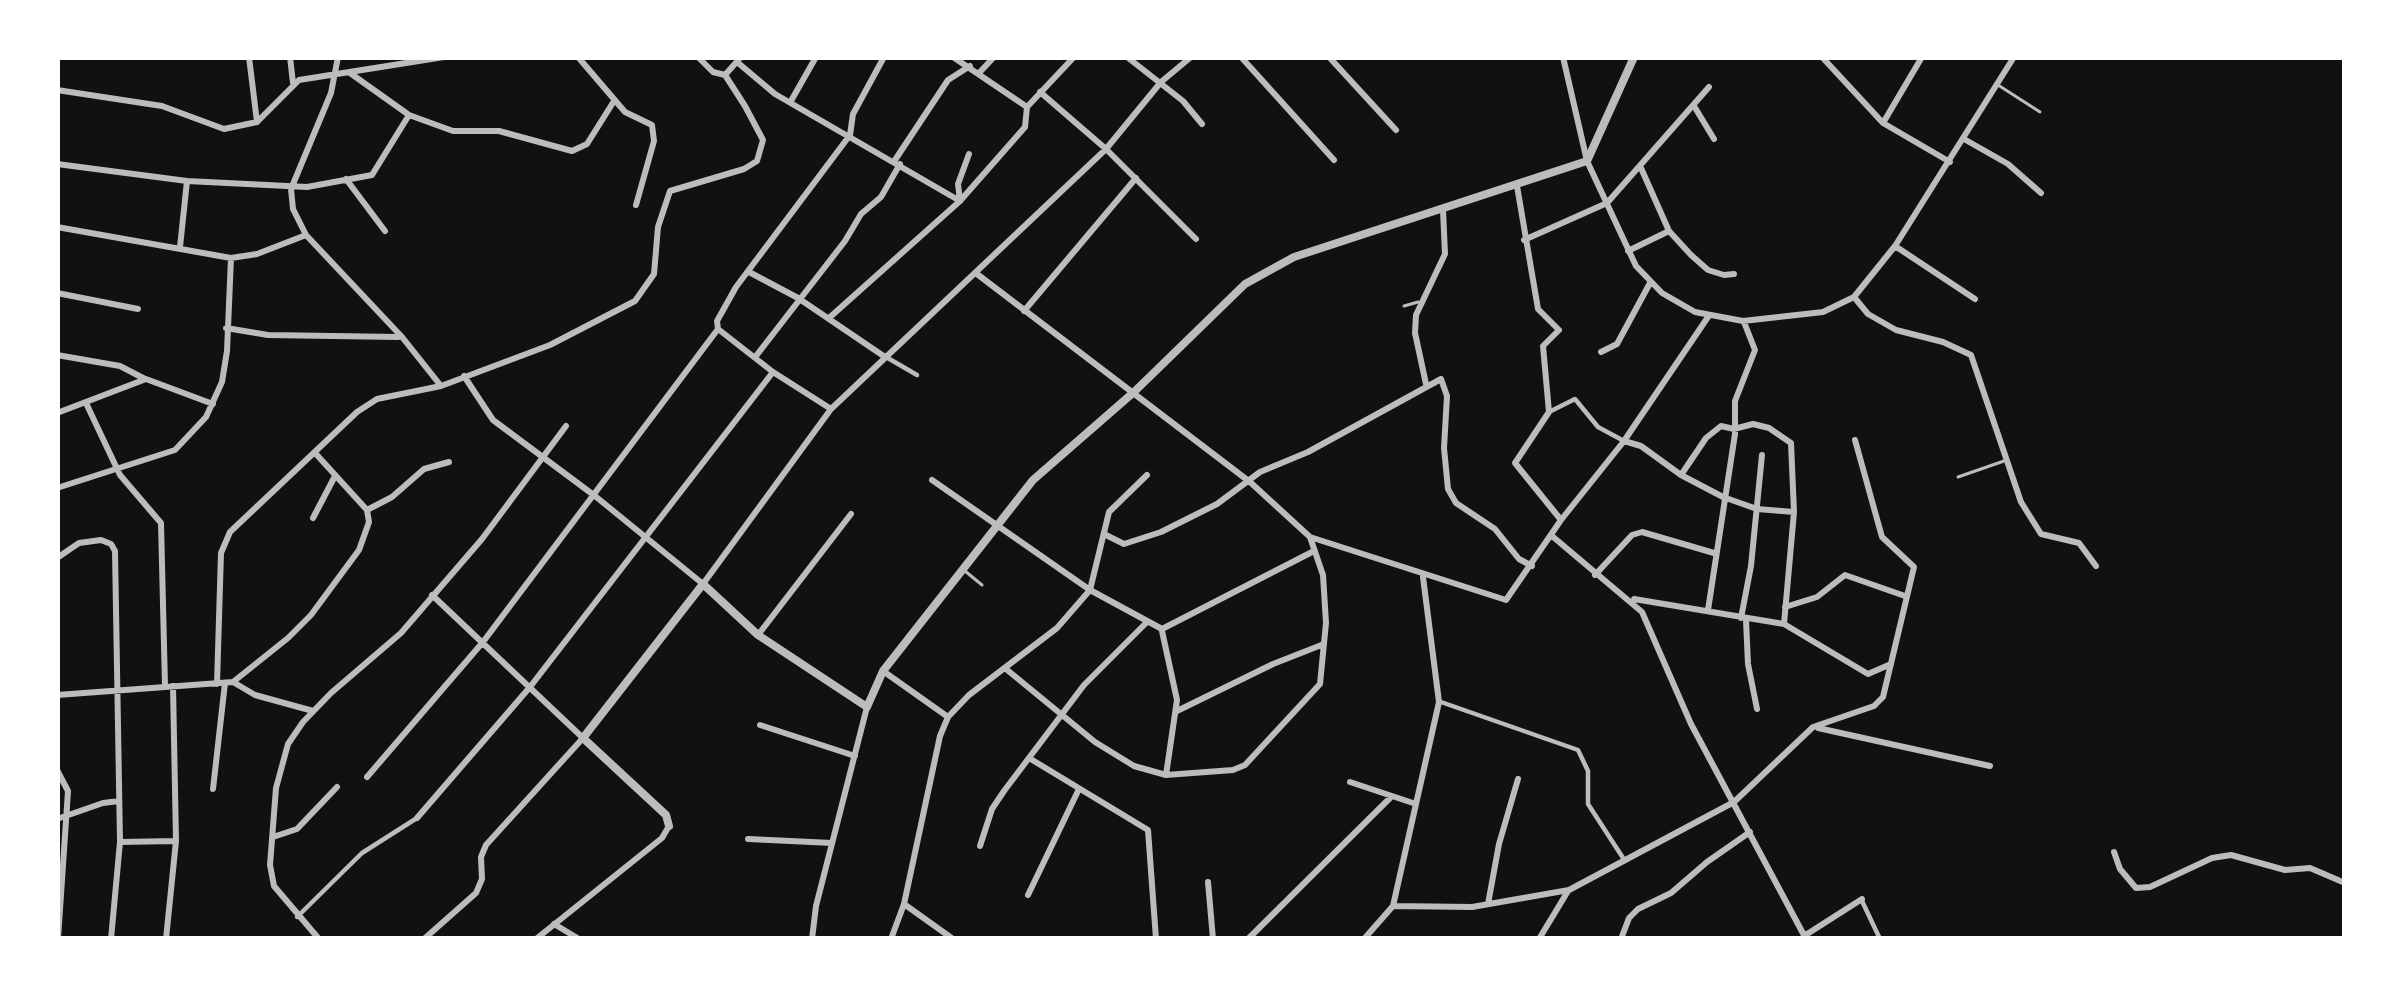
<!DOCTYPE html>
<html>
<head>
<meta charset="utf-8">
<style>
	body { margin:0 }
	#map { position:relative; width:2402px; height:996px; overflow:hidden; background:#111; font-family:Barlow,sans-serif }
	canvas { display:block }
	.frame { position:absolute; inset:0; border:60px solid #fff; pointer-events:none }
</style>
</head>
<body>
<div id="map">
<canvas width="2402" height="996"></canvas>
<div class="frame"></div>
</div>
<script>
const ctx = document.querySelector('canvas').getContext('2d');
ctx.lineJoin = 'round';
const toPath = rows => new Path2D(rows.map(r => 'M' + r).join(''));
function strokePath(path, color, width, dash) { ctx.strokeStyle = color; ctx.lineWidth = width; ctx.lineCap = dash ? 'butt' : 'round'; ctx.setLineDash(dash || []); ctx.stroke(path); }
strokePath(toPath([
	[1998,85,2040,112],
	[1404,306,1418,302],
	[1958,477,2004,461],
	[965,571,982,585]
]), '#bcbcbc', 3);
strokePath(toPath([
	[886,357,917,375],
	[1549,412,1575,399,1598,427,1624,441],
	[1441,702,1578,750,1588,771,1588,804,1625,861],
	[1862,901,1880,939],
	[297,917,362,853,417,818]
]), '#bcbcbc', 4.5);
strokePath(toPath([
	[249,57,257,122],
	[290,57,293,83],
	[338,57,331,93,291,189,293,209,306,235,402,337,441,386],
	[578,57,625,112,652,125,654,141,636,205],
	[953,57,1027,107],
	[1127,57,1183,101,1202,124],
	[1241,57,1334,160],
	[1329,57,1396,130],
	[1563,57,1587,161,1636,266,1662,293,1695,312,1743,321,1823,312,1854,297,1895,246,2014,57],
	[1822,57,1883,123,1950,162],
	[737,62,775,94,960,201],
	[350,73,409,115,453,131,499,131,572,151,587,144,614,101],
	[979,73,994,57],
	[725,75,741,57],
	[57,90,162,106,224,129,257,122,299,80,444,57],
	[1040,92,1106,149,1196,239],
	[791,101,816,57],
	[1694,106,1714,139],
	[1883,123,1922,57],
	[1964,139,2008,164,2041,193],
	[895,160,948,80,970,66],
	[57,164,187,181,307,187,372,175,409,115],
	[1641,168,1669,231,1691,255,1708,270,1724,275,1734,274],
	[346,179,385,231],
	[1517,186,1538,309,1559,330,1543,346,1549,412,1515,463,1561,520],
	[960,201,958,184,969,154],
	[57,227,231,258,257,254,306,235],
	[1524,240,1607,203,1709,87],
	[1895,246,1975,299],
	[180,247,187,181],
	[1628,251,1669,231],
	[749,272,798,298,885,357],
	[977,274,1250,482,1310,537,1506,600,1561,520,1624,441,1708,317],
	[57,293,138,309],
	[1854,297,1868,314,1896,330,1943,342,1971,355,2021,502,2041,534,2079,543,2096,566],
	[1024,311,1136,178],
	[829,318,960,201,1025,127,1027,107,1074,57],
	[226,328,268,335,398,337],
	[1601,352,1617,344,1650,283],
	[57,355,120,366,145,379],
	[756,356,845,241,861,214,881,197,900,164],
	[464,376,493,420,595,496,703,584,831,409,1106,149,1161,82,1191,57],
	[1426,384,1415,333,1416,315,1445,254,1443,210],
	[86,403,120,475,161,523,165,686],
	[831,409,773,372,718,329,717,321,736,287,850,135,853,114,884,57],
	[57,413,146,379,213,404],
	[1624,441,1641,446,1681,475,1723,497,1757,509,1794,512],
	[1681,475,1706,438,1721,426,1734,429,1753,424,1769,428,1791,443,1794,512,1784,624],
	[932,480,1090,590,1162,629,1314,551],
	[57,488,175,450,206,417,222,382,227,351,231,258],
	[367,510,392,497,424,469,449,462],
	[313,518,335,476],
	[1104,534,1124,544,1161,532,1217,504,1260,472,1308,452,1441,379,1447,396,1444,448,1448,489,1456,503,1495,529,1519,559,1532,566],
	[1552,536,1642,612,1691,724,1806,939],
	[57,558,79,543,101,540,111,544,115,551,120,842,111,939],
	[1595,575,1632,535,1642,532,1714,553],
	[1634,599,1784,624,1868,674,1891,664],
	[1785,607,1817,597,1845,575,1905,596],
	[1708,610,1735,434,1735,401,1755,350,1744,322],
	[1741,618,1751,566,1762,455],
	[1746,620,1748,664,1757,709],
	[1162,631,1177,700,1166,775],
	[758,635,851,514],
	[1006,669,1095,742,1134,766,1166,775,1233,770,1245,765,1320,684,1326,623,1323,575,1310,537],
	[883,671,948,717],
	[233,682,255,695,313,711],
	[217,684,221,553,230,532,357,412,377,399,441,386,550,345,635,301,654,274,658,227,670,191,744,169,757,161,763,140,745,106,725,75,713,72,698,57],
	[57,695,233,682,288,638,311,615,359,550,369,522,367,510,316,454],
	[1177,711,1273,664,1324,644],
	[760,725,855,756],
	[1818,728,1990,766],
	[1029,758,1148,830,1156,939],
	[57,770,68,791,58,939],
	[367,777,483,642,718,329],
	[1350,782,1413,803],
	[213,789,225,683],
	[417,818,530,687,773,372],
	[57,819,103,803,119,801],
	[273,837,297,829,337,787],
	[748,839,832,843],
	[120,842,176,841],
	[980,846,992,809,1004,791,1084,685,1147,622],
	[2114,852,2120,869,2136,888,2150,887,2212,858,2231,855,2285,870,2310,868,2345,883],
	[1208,882,1213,939],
	[1028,895,1078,791],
	[904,904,953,939],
	[1488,904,1499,844,1518,779],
	[1393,906,1472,907,1569,890,1734,802,1813,727,1874,706,1883,697,1914,567,1882,537,1855,440],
	[554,924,579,939],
	[1804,936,1862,899],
	[166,939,176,841,173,686],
	[319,939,274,886,270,865,276,788,288,744,303,722,331,693,401,633,482,539,566,426],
	[424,939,476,893,482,879,481,857,486,845,583,738,432,595],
	[536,939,662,838,669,826],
	[812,939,816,906,867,707],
	[891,939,904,904,940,736,948,717,969,695,1057,628,1090,590,1109,512,1147,475],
	[1248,939,1390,798],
	[1364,939,1393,906,1439,702,1423,577],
	[1539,939,1568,891],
	[1621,939,1629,918,1638,909,1671,893,1707,862,1750,832],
	[2345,939,2345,935]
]), '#bcbcbc', 6);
strokePath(toPath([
	[669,826,666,815,583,738,703,584,758,635,867,707,883,671,1033,480,1134,392,1245,284,1294,257,1587,161,1634,57]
]), '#bcbcbc', 8);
</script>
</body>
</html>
